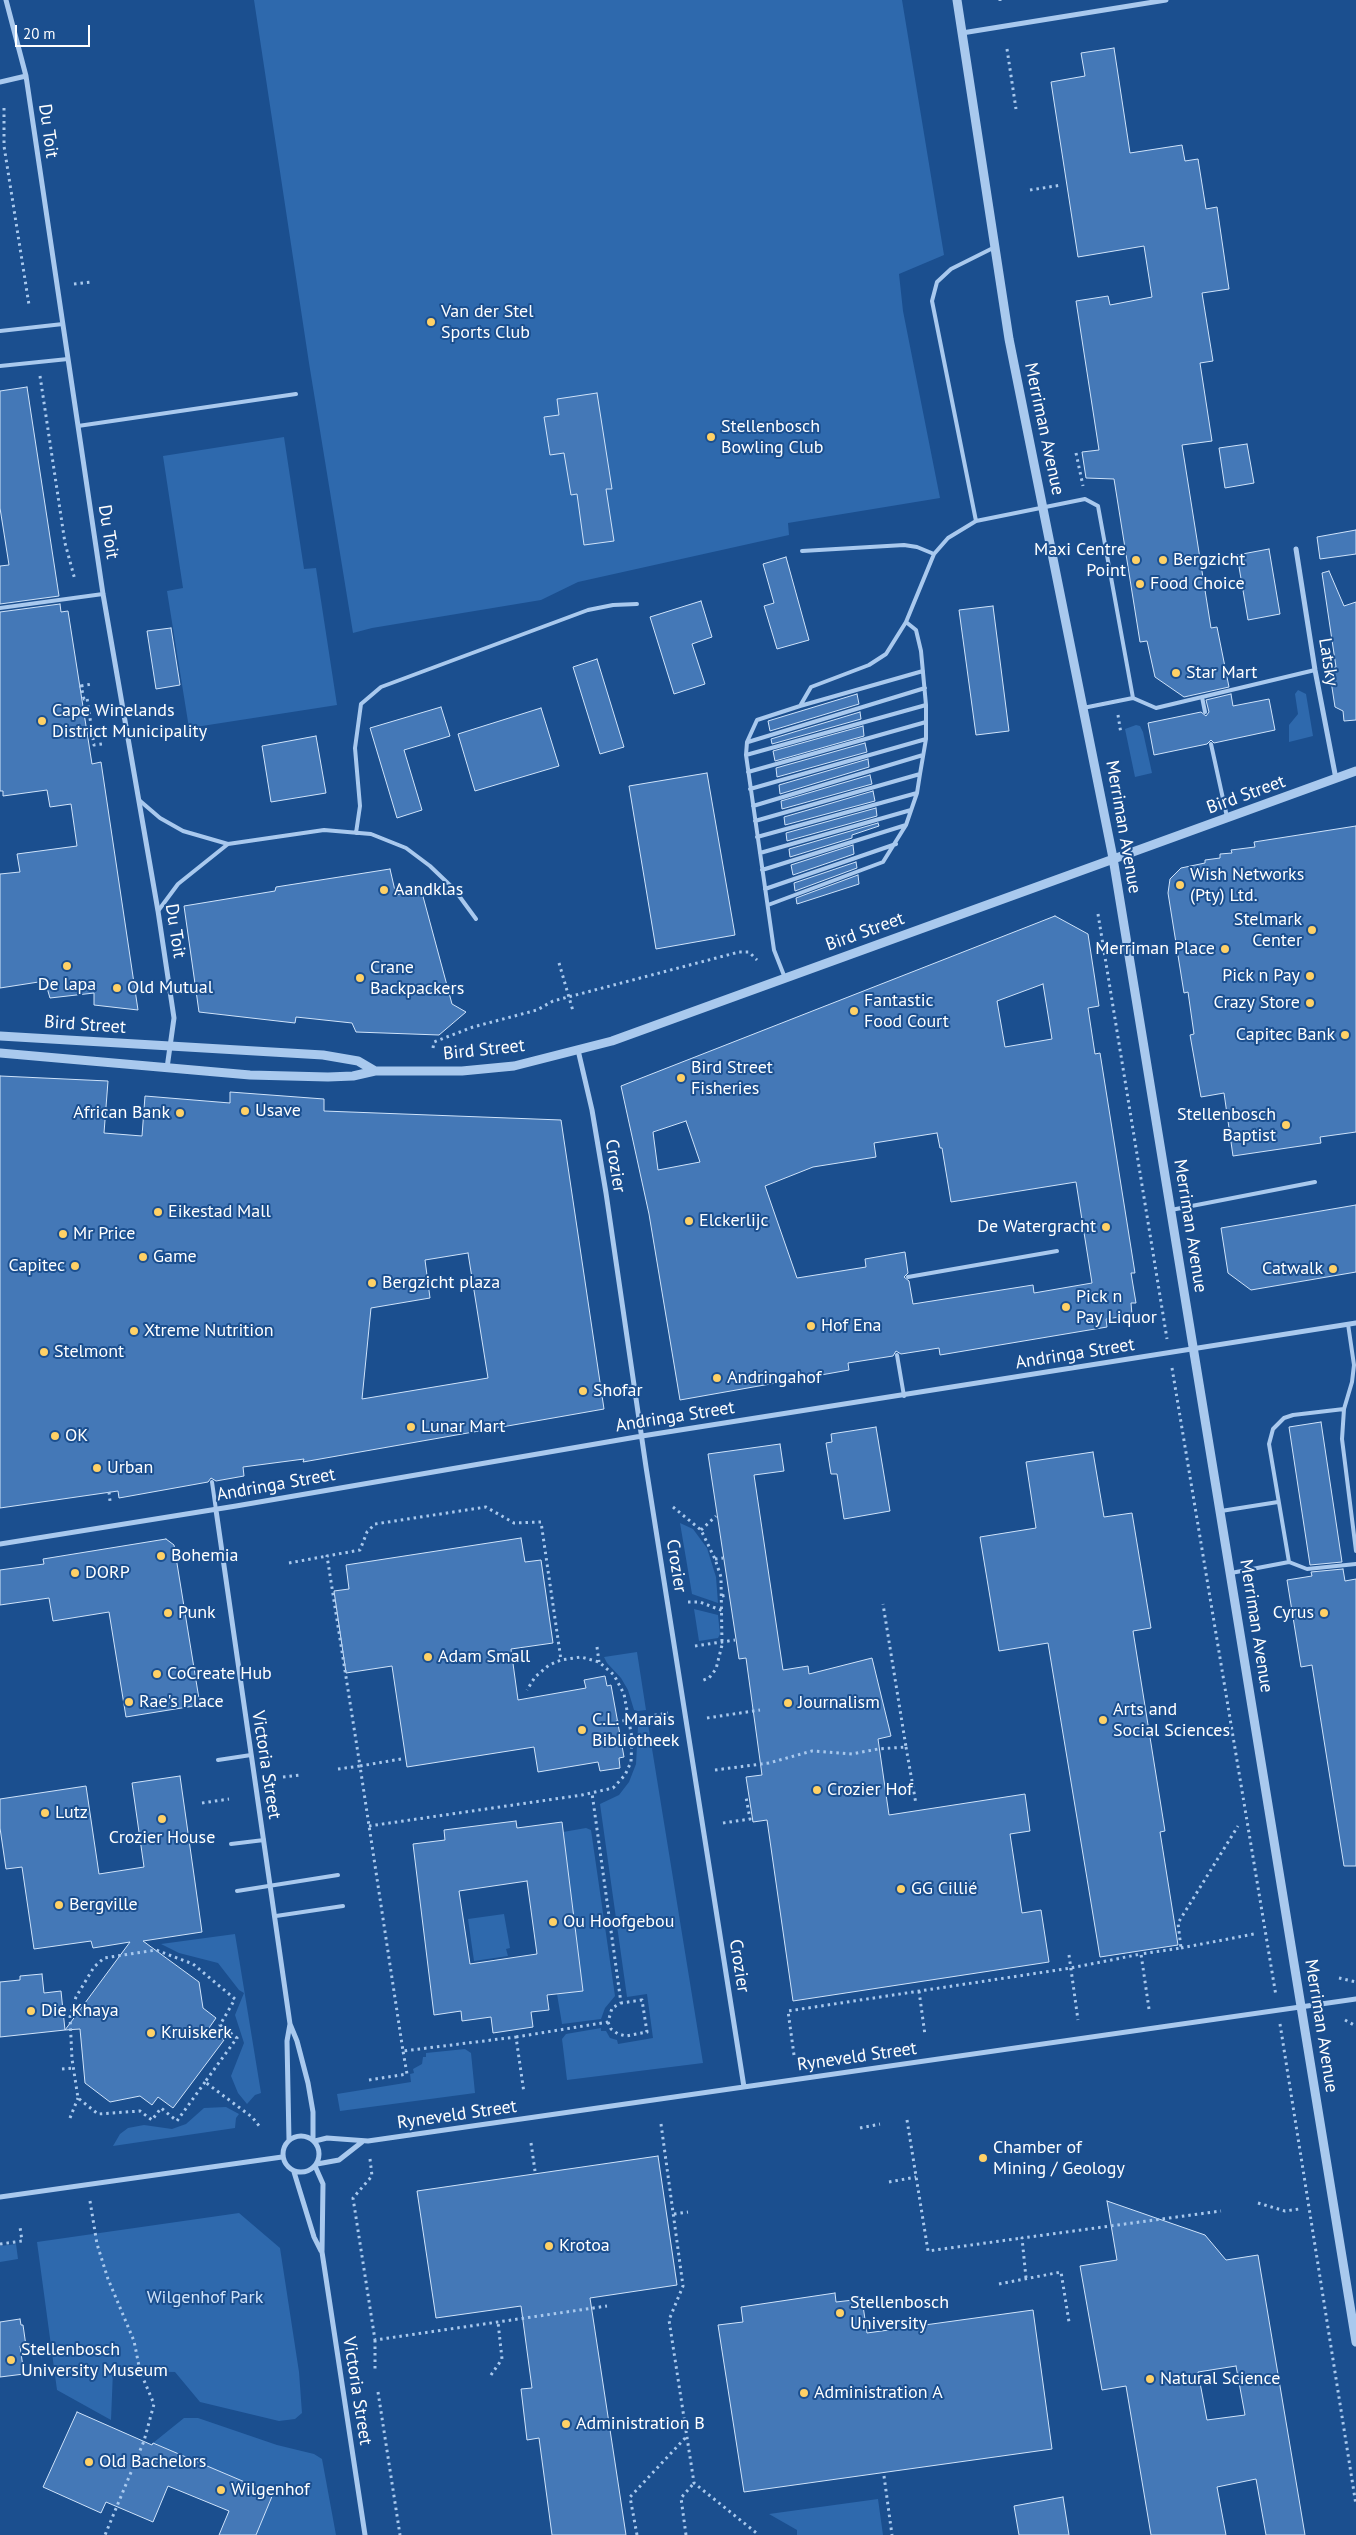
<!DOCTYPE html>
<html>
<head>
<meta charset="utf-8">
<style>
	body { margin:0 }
	#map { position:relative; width:1356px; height:2535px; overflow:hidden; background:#1b4f8f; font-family:"PT Sans",sans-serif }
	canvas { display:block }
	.scale { position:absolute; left:15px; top:25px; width:75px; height:22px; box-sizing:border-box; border:2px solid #fff; border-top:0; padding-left:6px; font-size:15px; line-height:18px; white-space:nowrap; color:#fff; -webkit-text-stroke:4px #1b4f8f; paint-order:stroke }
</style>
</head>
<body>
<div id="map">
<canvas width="1356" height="2535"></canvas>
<div class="scale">20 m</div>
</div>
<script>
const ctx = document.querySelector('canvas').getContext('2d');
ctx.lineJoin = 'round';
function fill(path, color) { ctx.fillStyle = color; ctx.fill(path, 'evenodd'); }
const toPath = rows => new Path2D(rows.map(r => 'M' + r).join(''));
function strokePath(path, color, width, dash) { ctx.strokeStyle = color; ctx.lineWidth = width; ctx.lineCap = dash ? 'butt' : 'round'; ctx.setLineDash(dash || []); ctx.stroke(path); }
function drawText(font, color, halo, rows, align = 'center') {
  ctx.font = font + ' "PT Sans",sans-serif'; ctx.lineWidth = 4; ctx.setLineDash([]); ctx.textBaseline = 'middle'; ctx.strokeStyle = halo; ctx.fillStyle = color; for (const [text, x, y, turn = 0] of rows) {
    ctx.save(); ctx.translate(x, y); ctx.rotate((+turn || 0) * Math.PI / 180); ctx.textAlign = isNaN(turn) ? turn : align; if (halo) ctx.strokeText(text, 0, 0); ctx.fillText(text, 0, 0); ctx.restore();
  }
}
fill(toPath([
	[254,0,902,0,944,255,899,274,903,311,940,498,788,523,789,535,578,582,541,600,372,628,353,633,309,363],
	[284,437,304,569,316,568,337,705,189,728,167,591,183,588,163,456],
	[1298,690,1306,694,1313,736,1289,742,1289,725,1298,714,1295,694],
	[1136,725,1140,726,1143,732,1152,773,1135,777,1125,729],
	[680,1523,693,1529,707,1548,716,1577,718,1603,692,1594],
	[694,1609,718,1615,720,1634,718,1638,699,1641],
	[637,1652,646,1710,638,1711,634,1710,628,1690,621,1678,607,1663,604,1657],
	[648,1724,703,2063,567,2080,562,2039,566,2034,601,2028,601,2031,606,2031,610,2038,617,2040,618,2044,653,2038,647,1994,627,1997,600,1804,619,1795,629,1782,636,1764,638,1727],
	[586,1828,591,1830,615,1996,605,2008,601,2019,562,2024,557,1994,583,1990,563,1832],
	[504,1914,510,1948,506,1949,508,1956,474,1961,468,1919],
	[235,1934,261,2093,255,2095,247,2104,238,2093,231,2076,244,2043,235,2015,244,1993,239,1990,218,1963,179,1953,161,1944],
	[465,2049,471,2053,475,2093,340,2111,337,2094,411,2082,410,2074,414,2073,413,2069,422,2064,423,2057,426,2057,426,2053],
	[226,2107,239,2114,236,2118,235,2128,113,2146,120,2134,128,2128,144,2125,172,2129,186,2124,204,2108],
	[239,2213,280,2248,299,2372,302,2413,295,2419,279,2421,200,2402,175,2372,113,2371,111,2420,57,2390,37,2242],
	[16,2244,18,2259,0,2262,0,2246],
	[184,2418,198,2418,277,2445,314,2454,322,2459,336,2535,256,2535,273,2494,153,2443],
	[878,2499,883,2535,797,2535,797,2530,769,2514]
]), '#2e69ad');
const building = toPath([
	[1114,48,1130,153,1182,145,1185,161,1198,159,1206,209,1217,207,1229,289,1202,293,1213,361,1200,363,1212,441,1182,445,1211,628,1217,627,1229,687,1184,697,1155,677,1147,641,1140,642,1114,479,1086,478,1082,452,1099,450,1076,301,1108,296,1110,305,1152,297,1144,246,1078,257,1051,82,1085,76,1081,53,1114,48],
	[27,387,59,596,0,604,0,566,9,565,0,508,0,391,27,387],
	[597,393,612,489,606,489,614,541,584,545,577,494,571,495,564,453,550,455,544,417,559,415,557,399,597,393],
	[1247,444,1254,483,1225,488,1219,448,1247,444],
	[1356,530,1356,554,1320,559,1317,537,1356,530],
	[1269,549,1280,614,1248,620,1237,555,1269,549],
	[786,557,809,640,777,649,764,606,774,603,763,564,786,557],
	[1329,571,1344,606,1356,602,1356,720,1344,721,1343,711,1335,707,1329,668,1336,667,1322,573,1329,571],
	[701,601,712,637,692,644,705,684,674,694,650,617,701,601],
	[60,604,61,612,68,611,92,764,101,762,138,1010,94,1005,94,993,50,998,45,981,0,988,0,874,20,872,17,854,77,846,71,804,50,807,47,790,3,796,3,791,0,791,0,612,60,604],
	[993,606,1009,731,976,735,959,610,993,606],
	[171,628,180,685,156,689,147,631,171,628],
	[597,659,624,747,600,754,573,667,597,659],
	[857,694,859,704,770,731,768,721,857,694],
	[1231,694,1233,706,1269,699,1275,730,1214,743,1211,740,1207,744,1154,755,1148,723,1201,712,1206,716,1209,712,1206,700,1231,694],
	[441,707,450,736,404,750,422,810,397,818,370,728,441,707],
	[541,708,559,766,475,791,458,734,541,708],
	[860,712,861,719,772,744,771,739,860,712],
	[863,726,864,736,775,761,773,751,863,726],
	[316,736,326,793,271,802,262,746,316,736],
	[865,743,867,752,777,777,776,768,865,743],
	[868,759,869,767,780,794,779,785,868,759],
	[707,773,735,935,656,949,629,786,707,773],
	[870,775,872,784,782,809,781,801,870,775],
	[873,791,875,801,785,825,784,817,873,791],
	[876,808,877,816,787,841,786,833,876,808],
	[878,823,879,826,852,835,852,838,790,857,789,849,878,823],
	[1356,826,1356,1132,1320,1137,1321,1143,1233,1156,1224,1093,1201,1097,1190,1035,1194,1034,1188,992,1184,993,1168,893,1170,879,1181,868,1205,863,1205,860,1220,858,1220,854,1232,853,1231,850,1255,847,1254,842,1356,826],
	[853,845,854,854,793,875,791,865,853,845],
	[856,862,857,868,795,891,794,883,856,862],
	[390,869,396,895,421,889,452,1004,466,1012,439,1035,356,1032,352,1023,296,1017,295,1023,199,1012,184,906,275,891,276,887,390,869],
	[858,875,859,884,797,904,796,898,858,875],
	[1055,916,1088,934,1099,1006,1088,1008,1095,1054,1100,1053,1135,1273,1131,1273,1136,1303,1131,1303,1132,1315,1106,1319,1107,1327,940,1355,939,1348,901,1354,896,1351,893,1356,848,1363,849,1370,680,1400,649,1214,621,1086,1055,916],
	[1043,984,1052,1039,1005,1047,997,1001,1043,984],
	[686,1121,700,1162,658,1170,653,1132,686,1121],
	[937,1133,940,1148,942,1148,951,1202,1076,1182,1092,1283,1034,1293,1033,1285,913,1304,909,1281,904,1277,908,1273,905,1252,865,1259,866,1267,797,1278,765,1186,813,1167,876,1157,874,1143,937,1133],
	[0,1076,108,1081,104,1133,142,1136,145,1096,230,1103,230,1092,324,1099,324,1111,561,1120,604,1409,303,1462,304,1459,243,1467,244,1476,216,1481,211,1478,208,1482,119,1498,118,1491,0,1508,0,1076],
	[468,1253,488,1378,362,1399,371,1308,430,1298,425,1260,468,1253],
	[1356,1205,1356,1272,1251,1290,1228,1273,1221,1228,1356,1205],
	[1321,1422,1342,1562,1310,1565,1289,1427,1321,1422],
	[876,1427,890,1511,844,1519,837,1474,831,1474,826,1443,832,1442,831,1434,876,1427],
	[780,1444,784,1471,754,1475,783,1670,808,1666,809,1674,872,1658,891,1736,878,1739,889,1815,1025,1794,1030,1831,1010,1834,1022,1913,1041,1910,1049,1962,793,2001,767,1820,753,1822,746,1777,762,1775,746,1658,739,1659,708,1454,780,1444],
	[1093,1452,1104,1517,1132,1513,1151,1628,1133,1631,1165,1831,1160,1832,1178,1945,1100,1957,1048,1643,999,1651,980,1537,1036,1528,1026,1462,1093,1452],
	[521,1538,525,1562,541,1560,553,1643,511,1649,518,1700,586,1688,584,1680,605,1676,607,1686,611,1685,624,1757,619,1758,620,1768,600,1771,598,1762,538,1772,534,1747,407,1767,392,1666,346,1673,334,1591,349,1589,346,1565,521,1538],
	[166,1539,174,1545,200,1705,126,1717,109,1612,53,1621,49,1598,0,1605,0,1570,44,1564,43,1559,166,1539],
	[1343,1569,1345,1581,1356,1579,1356,1866,1344,1866,1312,1665,1301,1667,1287,1580,1312,1576,1311,1572,1343,1569],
	[180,1776,202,1932,143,1941,199,1982,203,2008,216,2018,209,2028,224,2040,173,2108,158,2097,152,2105,140,2096,110,2102,85,2083,80,2029,65,2030,130,1942,93,1948,91,1941,34,1949,22,1867,6,1869,0,1828,0,1799,86,1786,99,1874,144,1867,132,1783,180,1776],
	[516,1821,517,1828,562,1822,583,1991,547,1995,549,2010,531,2012,533,2027,493,2033,491,2017,462,2021,461,2011,434,2015,413,1844,445,1840,444,1830,516,1821],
	[527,1881,537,1954,470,1964,459,1891,527,1881],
	[42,1974,44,1993,61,1991,65,2030,0,2037,0,1982,20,1980,20,1976,42,1974],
	[658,2156,677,2285,590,2298,626,2535,552,2535,539,2438,527,2440,521,2389,532,2388,521,2306,436,2318,417,2191,658,2156],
	[1107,2201,1205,2235,1226,2260,1258,2255,1305,2535,1266,2535,1256,2479,1217,2487,1226,2535,1151,2535,1126,2386,1102,2390,1080,2266,1117,2260,1107,2201],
	[1236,2366,1245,2415,1207,2420,1198,2372,1236,2366],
	[835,2293,836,2302,862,2299,867,2333,1033,2310,1052,2449,744,2492,718,2325,743,2322,741,2307,835,2293],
	[20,2319,21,2325,23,2325,26,2346,20,2346,24,2374,0,2377,0,2322,20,2319],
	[77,2412,152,2445,153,2443,273,2494,256,2535,219,2535,229,2511,168,2486,153,2522,106,2502,101,2513,43,2487,77,2412],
	[1063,2497,1069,2535,1019,2535,1014,2506,1063,2497]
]);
fill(building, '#4478b7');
strokePath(building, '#cfe3fa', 1);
strokePath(toPath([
	[1000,0,1000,1],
	[1007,49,1016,109],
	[4,108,4,146,29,305],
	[1030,190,1062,185],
	[74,284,92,282],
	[40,376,65,543,75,580],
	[1076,453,1083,486],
	[79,686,81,686,84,699,87,698,94,745,102,744],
	[81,686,92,684],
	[1118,715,1121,734],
	[1098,914,1167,1339],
	[559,963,573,1011],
	[433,1048,434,1042,439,1040,473,1027,537,1010,553,1001,739,952,749,952,757,960],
	[1172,1368,1276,1996],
	[109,1492,110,1501],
	[673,1507,701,1530,715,1559,721,1577,722,1645,716,1669,709,1678,701,1681],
	[701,1530,716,1516],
	[715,1559,723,1558],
	[289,1563,327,1556],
	[722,1596,728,1595],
	[688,1602,700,1602,723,1611],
	[695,1646,735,1640],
	[597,1647,599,1662],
	[707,1718,760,1710],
	[616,1722,668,1713],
	[906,1747,916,1804],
	[401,1759,360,1766,403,2051,516,2037,524,2093],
	[338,1769,360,1766,327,1556,360,1550,367,1532,375,1524,486,1507,514,1523,541,1522,561,1660],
	[715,1770,769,1763,812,1751,852,1754,878,1749,906,1747,883,1604],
	[283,1777,301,1775],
	[202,1803,229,1799],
	[723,1823,750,1819,746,1797],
	[369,1826,582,1795,613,1788,625,1775,631,1762,632,1738,624,1694,614,1675,599,1662,581,1657,561,1660,549,1665,535,1677,527,1690],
	[1181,1948,1254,1934],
	[1069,1955,1078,2020],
	[1339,1978,1356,1982],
	[919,1991,925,2035],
	[1149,2009,1141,1954,1181,1948,1178,1923,1238,1826],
	[1345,2020,1356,2026],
	[608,2022,611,2029,618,2034,626,2036,647,2032,642,2000,621,2003],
	[1280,2024,1356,2505],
	[516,2037,608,2022,612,2008,621,2003,592,1793],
	[794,2055,788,2011,1071,1968,1141,1954],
	[62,2069,73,2068],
	[369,2080,407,2074,403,2051],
	[205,2082,177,2121,161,2108,152,2120,140,2111,98,2114,78,2098,72,2059,70,2017,76,1997,94,1967,104,1958,156,1950,193,1964,235,1999,220,2025,237,2038,205,2082,252,2117,260,2127],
	[70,2118,78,2098],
	[907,2120,928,2251,1022,2238],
	[661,2124,683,2286,669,2320,694,2483,759,2535],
	[860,2128,880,2124],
	[531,2143,535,2171],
	[370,2159,372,2176,353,2198,375,2340,607,2306],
	[889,2182,916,2177],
	[90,2201,97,2244,108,2279,134,2341,140,2371,154,2404,144,2441,105,2535],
	[1258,2203,1285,2211,1299,2209],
	[674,2214,688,2212],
	[0,2244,22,2241,20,2227],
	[1026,2278,1022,2238,1221,2211],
	[999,2284,1061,2272,1069,2322],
	[375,2340,375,2369],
	[491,2375,502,2359,498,2322],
	[378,2392,400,2535],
	[884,2476,892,2535],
	[637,2535,630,2497,687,2436],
	[686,2535,681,2498,694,2483]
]), '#a9c9ee', 3, [2.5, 4]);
strokePath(toPath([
	[0,331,63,324],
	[0,366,68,359],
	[78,426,296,394],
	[976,521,932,301,937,282,951,269,995,247],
	[802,551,904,545,917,547,934,554],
	[0,608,103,594],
	[1202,697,1205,712],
	[800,706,923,671],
	[1083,708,1133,698,1156,708,1315,670],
	[748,742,925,688],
	[1211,744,1227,817],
	[746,755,926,705],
	[748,772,926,722],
	[750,789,926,739],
	[139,800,160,818,183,831,228,844,324,830,371,834,406,848,430,866,454,889,476,919],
	[753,806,923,755],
	[755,821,920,774],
	[356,833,360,806,355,748,361,704,381,687,588,610,613,605,637,604],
	[757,837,917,793],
	[760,853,911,810],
	[762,870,906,825],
	[765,889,896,844],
	[768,905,883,862,906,825,917,793,920,774,926,739,926,705,921,651,916,630,906,622],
	[158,911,178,884,228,844],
	[785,978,774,950,746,755,747,742,757,720,800,706,811,687,869,665,886,654,906,622,934,554,948,538,976,521,1085,499,1098,506,1133,698],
	[1171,1210,1315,1182],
	[908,1277,1057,1251],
	[1348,1324,1354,1365,1352,1382,1344,1409,1342,1439,1356,1551],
	[897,1355,904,1396],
	[212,1482,216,1510],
	[1221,1511,1278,1502],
	[1289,1562,1269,1444,1273,1429,1284,1418,1293,1415,1344,1409],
	[1231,1573,1289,1562,1307,1569,1356,1564],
	[218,1760,251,1755],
	[231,1844,264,1840],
	[237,1891,338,1875],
	[276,1916,343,1906]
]), '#a9c9ee', 4);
strokePath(toPath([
	[6,0,26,76,103,594,158,911,174,1018,167,1068],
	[962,33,1166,0],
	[0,82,26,76],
	[1296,549,1315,670,1336,779],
	[578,1050,592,1110,606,1193,646,1467,744,2087],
	[216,1510,290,2024,287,2041,289,2140],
	[0,1544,236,1506,642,1436,1356,1323],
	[290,2024,297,2041,308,2083,313,2112,313,2140],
	'283 2154a18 18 0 1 1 36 0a18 18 0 1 1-36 0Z',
	[315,2141,327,2138,368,2141,1356,1999],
	[317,2164,339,2160,362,2142],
	[315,2166,323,2184,322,2252,365,2535],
	[294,2172,314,2237,321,2251],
	[0,2197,282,2157]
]), '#a9c9ee', 5);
strokePath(toPath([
	[957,0,1009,339,1113,858,1356,2342],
	[0,1036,323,1055,358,1061,375,1071],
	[0,1053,250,1075,328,1077,353,1076,375,1071,462,1071,514,1066,612,1041,1356,771]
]), '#a9c9ee', 9);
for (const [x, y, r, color] of [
	[431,322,5,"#ffd166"],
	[711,437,5,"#ffd166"],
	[1136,560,5,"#ffd166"],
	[1163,560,5,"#ffd166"],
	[1140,584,5,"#ffd166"],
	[1176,673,5,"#ffd166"],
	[42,721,5,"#ffd166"],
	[1180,885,5,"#ffd166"],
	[384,890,5,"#ffd166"],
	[1312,930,5,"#ffd166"],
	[1225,949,5,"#ffd166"],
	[67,966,5,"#ffd166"],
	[1310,976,5,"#ffd166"],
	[360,978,5,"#ffd166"],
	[117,988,5,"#ffd166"],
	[1310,1003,5,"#ffd166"],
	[854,1011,5,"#ffd166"],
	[1345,1035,5,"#ffd166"],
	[681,1078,5,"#ffd166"],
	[245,1111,5,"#ffd166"],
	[180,1113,5,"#ffd166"],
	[1286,1125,5,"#ffd166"],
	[158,1212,5,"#ffd166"],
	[689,1221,5,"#ffd166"],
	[1106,1227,5,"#ffd166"],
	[63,1234,5,"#ffd166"],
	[143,1257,5,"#ffd166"],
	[75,1266,5,"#ffd166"],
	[1333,1269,5,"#ffd166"],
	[372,1283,5,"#ffd166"],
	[1066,1307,5,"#ffd166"],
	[811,1326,5,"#ffd166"],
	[134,1331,5,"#ffd166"],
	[44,1352,5,"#ffd166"],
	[717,1378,5,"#ffd166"],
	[583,1391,5,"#ffd166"],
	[411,1427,5,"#ffd166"],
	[55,1436,5,"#ffd166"],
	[97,1468,5,"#ffd166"],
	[161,1556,5,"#ffd166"],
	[75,1573,5,"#ffd166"],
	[168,1613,5,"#ffd166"],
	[1324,1613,5,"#ffd166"],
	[428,1657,5,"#ffd166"],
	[157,1674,5,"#ffd166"],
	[129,1702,5,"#ffd166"],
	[788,1703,5,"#ffd166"],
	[1103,1720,5,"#ffd166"],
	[582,1730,5,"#ffd166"],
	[817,1790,5,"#ffd166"],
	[45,1813,5,"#ffd166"],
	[162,1819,5,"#ffd166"],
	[901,1889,5,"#ffd166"],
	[59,1905,5,"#ffd166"],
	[553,1922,5,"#ffd166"],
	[31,2011,5,"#ffd166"],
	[151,2033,5,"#ffd166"],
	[983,2158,5,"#ffd166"],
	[549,2246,5,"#ffd166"],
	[840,2313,5,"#ffd166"],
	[11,2360,5,"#ffd166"],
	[1150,2379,5,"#ffd166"],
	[804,2393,5,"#ffd166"],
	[566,2424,5,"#ffd166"],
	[89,2462,5,"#ffd166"],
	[221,2490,5,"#ffd166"]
]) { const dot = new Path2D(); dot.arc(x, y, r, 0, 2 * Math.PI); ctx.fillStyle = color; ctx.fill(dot); strokePath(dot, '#1b4f8f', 2); }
drawText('18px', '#fff', '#1b4f8f', [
	["Du Toit",48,131,82],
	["Merriman Avenue",1044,429,78],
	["Du Toit",108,532,81],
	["Latsky",1328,662,81],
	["Bird Street",1246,795,-20],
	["Merriman Avenue",1123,827,80],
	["Du Toit",175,931,81],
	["Bird Street",865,932,-20],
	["Bird Street",85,1025,4],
	["Bird Street",484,1050,-6],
	["Crozier",615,1166,81],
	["Merriman Avenue",1190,1226,81],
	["Andringa Street",1075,1354,-9],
	["Andringa Street",675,1417,-9],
	["Andringa Street",276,1485,-10],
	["Crozier",676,1566,81],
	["Merriman Avenue",1256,1626,81],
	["Victoria Street",266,1765,81],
	["Crozier",739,1966,81],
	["Merriman Avenue",1321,2026,81],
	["Ryneveld Street",857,2057,-8],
	["Ryneveld Street",457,2115,-8],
	["Victoria Street",357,2391,81]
]);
drawText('18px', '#fff', '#1b4f8f', [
	["Van der Stel",441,312],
	["Sports Club",441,333],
	["Stellenbosch",721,427],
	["Bowling Club",721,448],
	["Maxi Centre",1126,550,"right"],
	["Point",1126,571,"right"],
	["Bergzicht",1173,560],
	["Food Choice",1150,584],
	["Star Mart",1186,673],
	["Cape Winelands",52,711],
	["District Municipality",52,732],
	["Wish Networks",1190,875],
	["(Pty) Ltd.",1190,896],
	["Aandklas",394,890],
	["Stelmark",1302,920,"right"],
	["Center",1302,941,"right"],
	["Merriman Place",1215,949,"right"],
	["Crane",370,968],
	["Backpackers",370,989],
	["Pick n Pay",1300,976,"right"],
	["De lapa",67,985,"center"],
	["Old Mutual",127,988],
	["Fantastic",864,1001],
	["Food Court",864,1022],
	["Crazy Store",1300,1003,"right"],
	["Capitec Bank",1335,1035,"right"],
	["Bird Street",691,1068],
	["Fisheries",691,1089],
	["Usave",255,1111],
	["African Bank",170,1113,"right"],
	["Stellenbosch",1276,1115,"right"],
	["Baptist",1276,1136,"right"],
	["Eikestad Mall",168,1212],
	["Elckerlijc",699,1221],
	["De Watergracht",1096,1227,"right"],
	["Mr Price",73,1234],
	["Game",153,1257],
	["Capitec",65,1266,"right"],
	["Catwalk",1323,1269,"right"],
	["Bergzicht plaza",382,1283],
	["Pick n",1076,1297],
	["Pay Liquor",1076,1318],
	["Hof Ena",821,1326],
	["Xtreme Nutrition",144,1331],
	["Stelmont",54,1352],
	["Andringahof",727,1378],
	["Shofar",593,1391],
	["Lunar Mart",421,1427],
	["OK",65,1436],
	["Urban",107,1468],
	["Bohemia",171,1556],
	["DORP",85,1573],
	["Punk",178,1613],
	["Cyrus",1314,1613,"right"],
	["Adam Small",438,1657],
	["CoCreate Hub",167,1674],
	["Rae's Place",139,1702],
	["Journalism",798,1703],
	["Arts and",1113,1710],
	["Social Sciences",1113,1731],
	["C.L. Marais",592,1720],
	["Bibliotheek",592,1741],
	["Crozier Hof",827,1790],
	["Lutz",55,1813],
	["Crozier House",162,1838,"center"],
	["GG Cillié",911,1889],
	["Bergville",69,1905],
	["Ou Hoofgebou",563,1922],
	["Die Khaya",41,2011],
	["Kruiskerk",161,2033],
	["Chamber of",993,2148],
	["Mining / Geology",993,2169],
	["Krotoa",559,2246],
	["Stellenbosch",850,2303],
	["University",850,2324],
	["Stellenbosch",21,2350],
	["University Museum",21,2371],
	["Natural Science",1160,2379],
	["Administration A",814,2393],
	["Administration B",576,2424],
	["Old Bachelors",99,2462],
	["Wilgenhof",231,2490]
], 'left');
drawText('18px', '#cfe3fa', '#1b4f8f', [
	["Wilgenhof Park",205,2298]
]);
</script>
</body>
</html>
